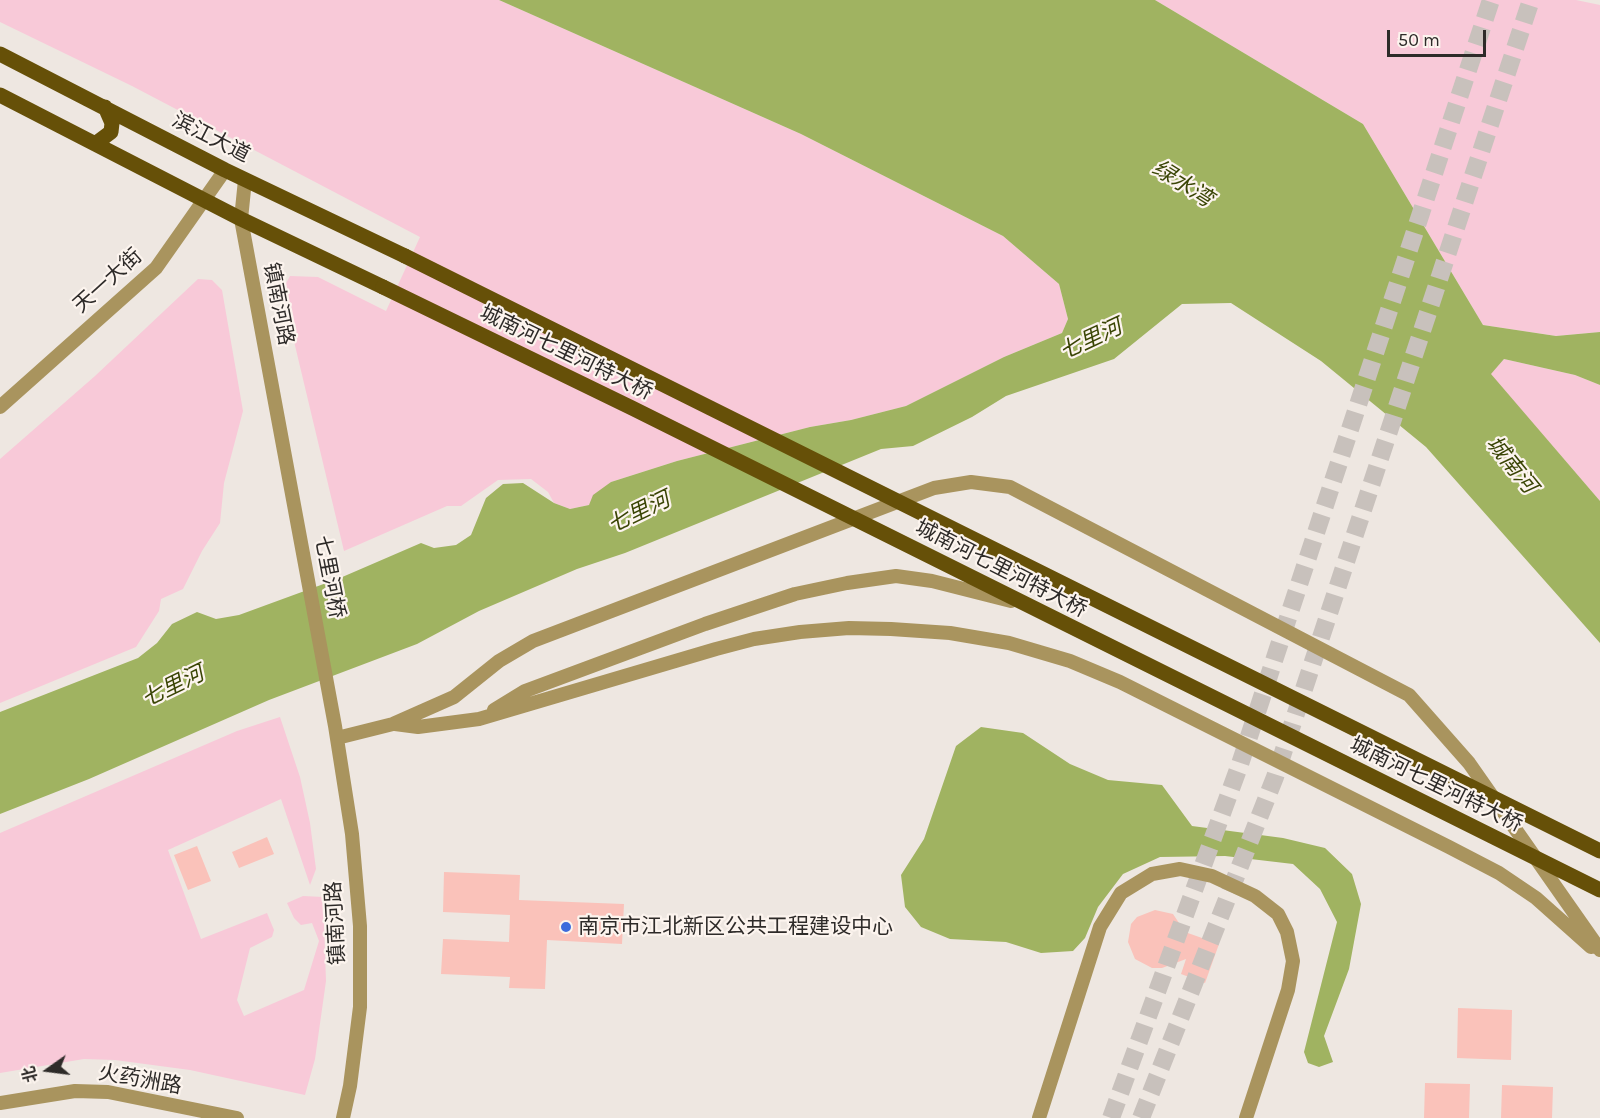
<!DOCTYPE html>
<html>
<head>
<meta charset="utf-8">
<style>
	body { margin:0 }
	#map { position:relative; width:1600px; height:1118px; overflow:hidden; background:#eee7e1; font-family:Karla,"Noto Sans SC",sans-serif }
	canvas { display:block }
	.north { position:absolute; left:18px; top:1040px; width:60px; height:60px; -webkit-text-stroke:4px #fcf4ee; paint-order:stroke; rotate:256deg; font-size:16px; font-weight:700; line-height:24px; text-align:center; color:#2e2b29 }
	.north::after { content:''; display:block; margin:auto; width:21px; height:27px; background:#2e2b29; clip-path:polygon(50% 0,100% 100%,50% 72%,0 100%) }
	.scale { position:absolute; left:1387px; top:30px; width:99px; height:27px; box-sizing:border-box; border:3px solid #2e2b29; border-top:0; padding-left:8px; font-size:18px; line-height:21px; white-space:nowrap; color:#2e2b29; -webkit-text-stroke:4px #fcf4ee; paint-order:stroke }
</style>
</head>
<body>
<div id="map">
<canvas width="1600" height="1118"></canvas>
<div class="north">北</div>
<div class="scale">50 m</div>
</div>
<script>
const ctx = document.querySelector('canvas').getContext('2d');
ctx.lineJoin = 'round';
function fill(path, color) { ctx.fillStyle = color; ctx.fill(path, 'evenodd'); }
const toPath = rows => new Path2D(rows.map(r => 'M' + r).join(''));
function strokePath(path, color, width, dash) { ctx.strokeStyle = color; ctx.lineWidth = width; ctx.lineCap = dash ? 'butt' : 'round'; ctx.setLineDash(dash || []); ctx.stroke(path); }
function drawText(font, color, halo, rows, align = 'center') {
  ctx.font = font + ' Karla,"Noto Sans SC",sans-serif'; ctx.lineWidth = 4.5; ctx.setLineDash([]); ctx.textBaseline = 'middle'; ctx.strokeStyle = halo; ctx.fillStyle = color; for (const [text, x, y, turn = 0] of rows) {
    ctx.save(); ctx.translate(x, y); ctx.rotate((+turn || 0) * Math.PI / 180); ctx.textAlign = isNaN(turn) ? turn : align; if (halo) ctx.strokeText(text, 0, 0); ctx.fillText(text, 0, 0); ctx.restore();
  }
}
fill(toPath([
	[0,0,499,0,801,134,1003,236,1059,284,1068,319,1062,333,1004,357,906,406,851,420,810,427,677,461,611,482,589,505,570,509,554,503,548,492,531,479,498,480,461,506,447,506,344,551,282,291,290,276,318,277,386,311,420,237,132,86,0,22],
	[1155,0,1576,0,1600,5,1600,332,1556,336,1483,325,1363,124],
	[198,279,212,280,222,290,243,411,224,483,220,523,202,551,183,589,161,599,159,611,136,647,0,703,0,459,95,376],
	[1504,359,1575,375,1600,385,1600,501,1490,374],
	[280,717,300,777,310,823,316,869,310,885,281,799,168,850,201,939,267,913,274,930,272,937,250,948,237,1000,244,1016,304,990,319,941,312,923,301,925,294,918,287,903,303,896,323,897,326,981,315,1059,305,1095,190,1070,115,1060,84,1059,0,1073,0,833,237,731]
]), '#f8c9d8');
fill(toPath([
	[499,0,1155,0,1363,124,1483,325,1556,336,1600,332,1600,385,1575,375,1504,359,1491,374,1600,501,1600,643,1426,447,1321,361,1231,303,1182,304,1114,359,1006,396,972,417,913,446,881,449,625,553,577,569,479,611,417,644,269,700,89,779,0,814,0,712,138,658,157,643,172,624,197,612,216,619,239,615,340,578,421,543,434,548,456,545,471,535,486,498,503,484,523,483,554,503,570,509,589,505,593,495,611,482,677,461,810,427,851,420,906,406,1004,357,1062,333,1068,319,1059,284,1003,236,801,134],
	[981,727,1023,733,1070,764,1108,780,1162,785,1192,826,1283,838,1325,848,1352,874,1361,904,1349,969,1324,1036,1333,1062,1319,1067,1308,1063,1304,1052,1337,922,1320,889,1293,864,1225,856,1160,857,1123,874,1098,907,1085,938,1073,951,1041,953,1006,942,950,939,921,927,905,907,901,875,924,839,956,746]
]), '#a0b361');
fill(toPath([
	[267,837,274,854,239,868,232,852],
	[197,846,211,881,188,890,174,855],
	[444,872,520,875,519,900,624,904,622,944,547,940,545,989,509,988,510,977,441,974,443,939,509,942,510,915,443,912],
	[1155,910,1173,914,1185,932,1219,944,1205,983,1181,974,1186,959,1162,968,1152,968,1135,959,1128,942,1131,924,1137,917],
	[1458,1008,1512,1010,1511,1060,1457,1058],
	[1425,1083,1470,1084,1469,1118,1424,1118],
	[1502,1085,1553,1087,1552,1118,1501,1118]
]), '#fac2ba');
strokePath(toPath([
	[1111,1118,1240,764,1491,0],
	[1141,1118,1275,777,1531,0]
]), '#c8c1bc', 18, [18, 9]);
strokePath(toPath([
	[245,180,241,219,335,726,352,834,360,926,360,1007,350,1086,343,1118],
	[0,407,156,268,225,170],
	[494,710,525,691,705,624,795,594,847,583,896,576,932,581,1011,601],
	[395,724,418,727,479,719,716,649,754,639,800,632,849,628,891,629,950,633,1009,643,1070,661,1120,682,1449,847,1499,873,1536,898,1591,947],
	[337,738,393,724,454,697,499,661,533,641,934,488,971,482,1010,487,1409,695,1469,763,1600,950],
	[0,1103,75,1091,108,1092,237,1118],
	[1039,1118,1100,927,1121,893,1152,874,1180,869,1212,876,1255,896,1278,914,1287,932,1293,961,1288,990,1246,1118]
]), '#a9945e', 14);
strokePath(toPath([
	[0,54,225,170,405,256],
	[0,95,241,219,383,287],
	[95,144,111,132,112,123,105,107]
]), '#665008', 15);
strokePath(toPath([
	[405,256,1600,851],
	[383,287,632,408,1600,890]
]), '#665008', 15);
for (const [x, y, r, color] of [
	[566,927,6,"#3d6bdc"]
]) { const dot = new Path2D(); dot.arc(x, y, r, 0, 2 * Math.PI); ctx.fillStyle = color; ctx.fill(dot); strokePath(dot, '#fcf4ee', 2); }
drawText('21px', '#2e2b29', '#fcf4ee', [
	["滨江大道",211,138,27],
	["天一大街",108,281,-42],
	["镇南河路",278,304,79],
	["城南河七里河特大桥",566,353,26],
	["城南河七里河特大桥",1001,569,27],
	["七里河桥",329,577,79],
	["城南河七里河特大桥",1436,785,26],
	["镇南河路",336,923,-93],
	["火药洲路",140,1080,10]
]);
drawText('21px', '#2e2b29', '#fcf4ee', [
	["南京市江北新区公共工程建设中心",578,927]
], 'left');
drawText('italic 22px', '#3a4505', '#fcf4ee', [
	["绿水湾",1182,184,32],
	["七里河",1091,340,-25],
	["城南河",1511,465,51],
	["七里河",639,513,-26],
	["七里河",173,687,-26]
]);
</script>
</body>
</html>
